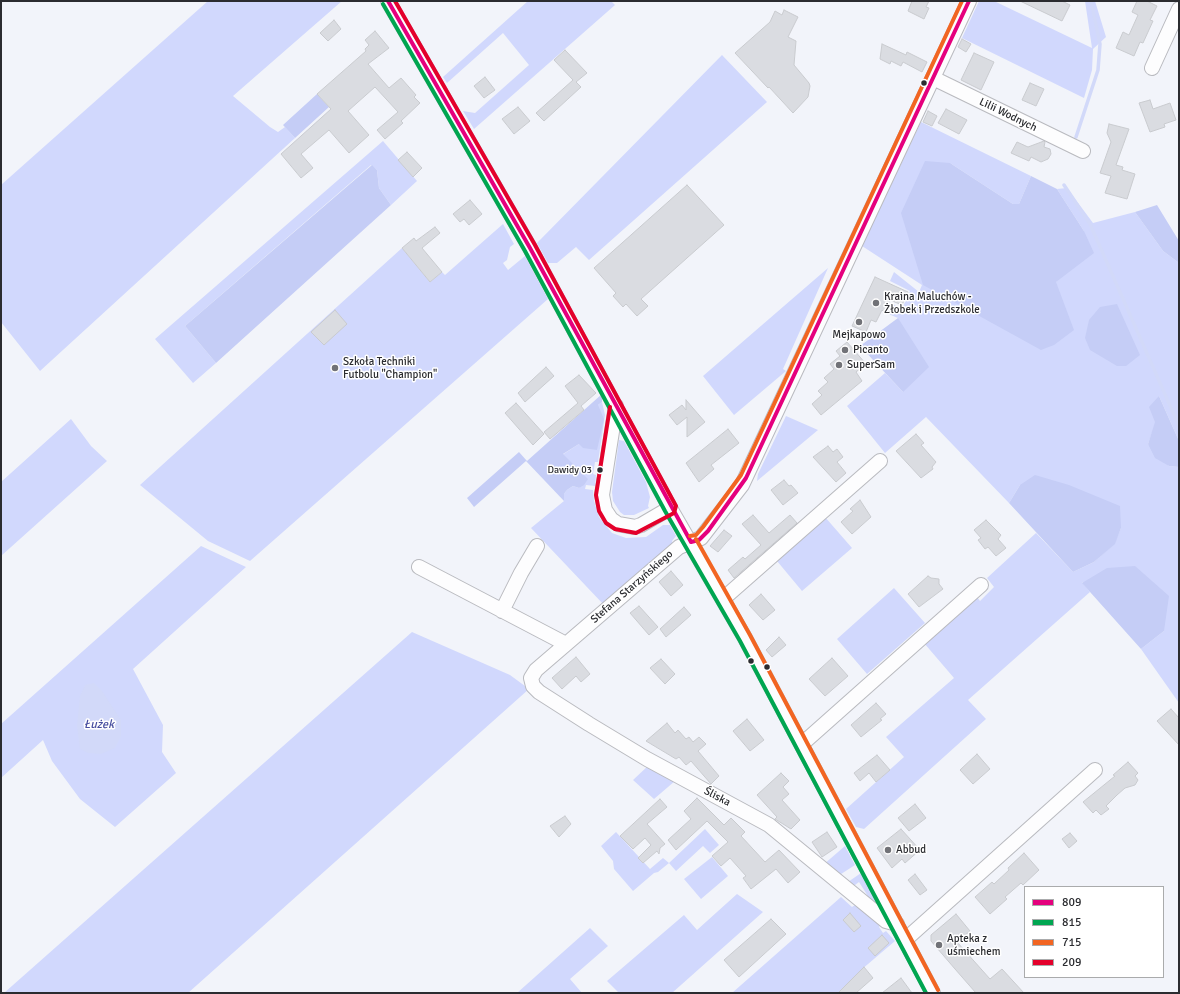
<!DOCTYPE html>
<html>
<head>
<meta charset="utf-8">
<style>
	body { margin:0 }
	#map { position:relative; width:1180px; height:994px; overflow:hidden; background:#f2f4fa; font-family:Signika,sans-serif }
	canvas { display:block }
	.frame { position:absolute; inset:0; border:2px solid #2b2c30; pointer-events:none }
	.legend { position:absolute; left:1024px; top:886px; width:140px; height:92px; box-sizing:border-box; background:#fff; border:1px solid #aaabac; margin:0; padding:5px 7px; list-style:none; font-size:12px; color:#2b2c30 }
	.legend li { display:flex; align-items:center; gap:8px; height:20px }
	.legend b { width:20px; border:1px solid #aaabac }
</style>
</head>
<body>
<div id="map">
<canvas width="1180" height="994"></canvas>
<div class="frame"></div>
<ul class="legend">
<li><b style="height:5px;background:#e5007d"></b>809</li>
<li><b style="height:5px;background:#00a651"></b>815</li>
<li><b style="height:5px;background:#f26522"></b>715</li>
<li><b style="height:5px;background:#e4002b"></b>209</li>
</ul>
</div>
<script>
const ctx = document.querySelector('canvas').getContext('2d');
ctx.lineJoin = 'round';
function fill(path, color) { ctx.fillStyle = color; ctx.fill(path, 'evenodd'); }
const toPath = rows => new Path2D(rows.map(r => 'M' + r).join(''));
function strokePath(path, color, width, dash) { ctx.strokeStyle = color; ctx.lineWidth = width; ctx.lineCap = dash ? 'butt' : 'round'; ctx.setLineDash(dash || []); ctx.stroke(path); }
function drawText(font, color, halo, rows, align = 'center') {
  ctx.font = font + ' Signika,sans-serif'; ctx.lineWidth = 3; ctx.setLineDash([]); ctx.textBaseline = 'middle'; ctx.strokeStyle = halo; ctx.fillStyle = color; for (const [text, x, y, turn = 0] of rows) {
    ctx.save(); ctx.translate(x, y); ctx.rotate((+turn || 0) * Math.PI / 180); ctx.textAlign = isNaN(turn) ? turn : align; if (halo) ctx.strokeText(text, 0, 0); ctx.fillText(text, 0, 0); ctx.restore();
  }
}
fill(toPath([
	[208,1,342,1,233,96,270,127,278,132,285,127,295,138,40,371,1,322,1,185],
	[528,1,611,1,615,5,474,129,463,111,475,113,529,65,503,33,447,83,443,77],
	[979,1,994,1,1092,48,1085,1,1095,1,1106,37,1093,49,1092,70,1084,98,962,38],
	[722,55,767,102,589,260,576,247,557,263,548,263,537,243],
	[921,122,1031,176,1019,204,1013,204,950,163,1056,282,1084,231,1057,189,1067,188,1093,223,1135,212,1163,251,1179,263,1179,441,1159,396,1156,422,1148,444,1169,466,1179,467,1179,703,1141,649,1164,631,1082,582,1090,592,968,700,986,719,864,829,856,827,846,809,904,757,886,737,954,678,924,643,977,597,980,601,994,587,987,578,1036,533,1073,572,1094,562,1114,544,1121,528,1020,485,1009,503,926,417,885,453,847,406,885,373,903,392,898,318,886,313,891,303,902,309,910,291,890,281,894,272,919,292,922,285,862,246],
	[383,141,417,181,391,205,379,188,377,170,371,165,185,326,216,363,193,383,155,339],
	[503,224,514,244,510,247,507,260,503,263,508,270,525,256,548,299,250,561,208,541,140,485,402,248,430,282,442,272,445,275],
	[828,268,783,369,786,371,734,415,703,376],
	[602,402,605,415,598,462,595,462,593,474,596,475,595,486,586,485,585,489,593,490,594,501,599,517,612,533,626,538,646,537,663,525,670,525,676,536,672,541,673,544,604,605,531,528,564,501,564,494,567,490,573,486,579,488,587,479,562,455,579,444,598,405],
	[786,416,818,430,757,481,758,474],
	[71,419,91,446,107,461,1,556,1,482],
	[619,440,624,441,646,482,650,497,648,506,649,508,634,515,624,515,620,512,613,501,612,492],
	[825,517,852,548,802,591,777,561,783,553],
	[201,546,246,567,133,669,163,725,162,752,176,773,115,827,80,799,52,761,43,740,1,778,1,724],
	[894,588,925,623,867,674,837,639],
	[412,632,510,675,529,689,188,993,4,993],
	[649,765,675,781,654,799,633,780],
	[705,829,719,845,710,853,703,846,676,871,669,863,658,872,654,873,633,891,614,869,613,861,601,846,616,832,650,869,663,858,669,863],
	[845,846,855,865,838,876,823,865],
	[712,857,728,876,701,899,684,879],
	[861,873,863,875,883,911,876,909,859,882,851,888,848,882],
	[737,894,763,912,672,993,619,993,607,981,684,915,697,930],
	[841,897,852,907,858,903,881,924,879,927,883,933,886,931,895,941,861,970,838,993,732,993],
	[590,928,608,946,570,979,582,993,517,993]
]), '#d1d8fd');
fill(toPath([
	[317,94,329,107,295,138,283,125],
	[925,161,950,163,1013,204,1019,204,1031,176,1057,189,1084,231,1094,253,1056,282,1074,330,1054,345,1041,350,923,285,901,213],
	[372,165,377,170,379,188,391,205,216,363,185,326],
	[1157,205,1179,241,1179,263,1163,251,1135,212],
	[1117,304,1140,355,1126,366,1117,366,1090,350,1085,338,1089,320,1100,307],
	[898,318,929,367,903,392,860,346],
	[602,394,602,402,598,405,604,419,597,450,583,448,579,444,563,454,588,479,584,485,579,488,573,486,567,490,564,494,564,501,526,461,474,507,467,498,519,452,527,461],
	[1159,396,1179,441,1179,467,1169,466,1155,458,1148,444,1155,422,1149,407],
	[1035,475,1069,485,1120,506,1121,528,1115,544,1094,562,1073,572,1009,503,1020,485],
	[1135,566,1169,596,1164,631,1141,649,1082,583,1107,568]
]), '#c5cdf6');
fill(toPath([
	[94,683,102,691,121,720,121,736,115,748,101,754,88,753,80,749,77,726,80,696,85,685]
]), '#d2d9f9');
strokePath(toPath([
	[1076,137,1098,70,1100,44,1091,1],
	[1064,185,1090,224,1179,426]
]), '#d2d9f9', 3.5);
const building = toPath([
	[912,1,929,1,926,7,929,8,924,19,908,11,912,1],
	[1020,1,1062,1,1070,5,1062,21,1020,1],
	[1137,1,1147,1,1157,6,1150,20,1153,21,1143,43,1140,42,1134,56,1116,48,1123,32,1129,35,1138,15,1132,12,1137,1],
	[784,10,798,17,788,37,796,41,794,65,809,83,810,86,808,97,793,113,769,87,768,88,735,53,770,22,775,11,782,15,784,10],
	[334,20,341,29,328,41,320,33,334,20],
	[375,31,389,48,368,64,389,88,401,78,416,95,414,97,420,103,401,121,403,123,385,139,377,130,398,112,375,87,348,111,369,135,349,153,329,130,301,154,313,168,301,178,281,154,331,109,317,94,366,51,365,49,369,45,365,40,375,31],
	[962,39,971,44,966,52,958,47,962,39],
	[882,44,906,55,907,52,927,62,922,72,903,62,901,66,891,61,890,64,880,59,882,44],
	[565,50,587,73,576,82,581,87,544,121,536,113,573,80,554,60,565,50],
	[974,53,994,62,981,90,961,80,974,53],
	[485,77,495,90,484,98,474,86,485,77],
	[1030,83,1044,89,1036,106,1022,100,1030,83],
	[1150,100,1153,109,1170,103,1176,120,1164,124,1165,127,1150,132,1139,103,1150,100],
	[518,107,530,121,514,134,502,119,518,107],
	[946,109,967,120,959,134,938,123,946,109],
	[928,111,937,116,932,126,923,122,928,111],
	[1109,124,1129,129,1116,165,1123,167,1122,170,1135,174,1127,199,1105,193,1111,176,1100,173,1111,142,1107,133,1109,124],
	[1044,141,1045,142,1044,147,1050,149,1051,154,1048,159,1041,162,1031,157,1029,161,1011,153,1017,142,1028,147,1044,141],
	[407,152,422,168,413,177,398,160,407,152],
	[687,185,724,225,641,299,648,306,637,316,626,304,623,307,613,296,616,293,594,268,687,185],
	[470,200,482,214,469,225,464,219,460,222,453,214,470,200],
	[435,227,440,233,422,248,442,272,430,282,402,248,414,238,416,241,435,227],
	[875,277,908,292,902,305,890,300,884,312,882,310,876,322,871,320,866,332,852,326,875,277],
	[335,310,347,324,324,345,311,332,335,310],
	[847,342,866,364,856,372,862,381,821,415,812,404,822,395,818,391,828,382,824,378,834,369,830,364,840,356,836,351,847,342],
	[546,367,554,376,525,402,518,393,546,367],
	[579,375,596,393,581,406,584,410,550,439,544,432,578,403,565,386,579,375],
	[686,400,705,422,687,437,687,417,677,425,669,415,682,405,686,410,686,400],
	[516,403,544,434,533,445,505,413,516,403],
	[728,429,739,443,711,465,714,469,699,482,686,463,728,429],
	[916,434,924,443,921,445,936,462,932,467,933,469,921,478,896,451,916,434],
	[828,446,833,452,837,449,843,457,837,462,846,473,836,482,813,457,828,446],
	[784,480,789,486,791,485,798,493,783,505,771,490,784,480],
	[860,500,871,517,852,534,841,522,853,511,850,509,860,500],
	[753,515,769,533,790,515,797,523,734,578,728,570,743,557,745,559,761,545,742,524,753,515],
	[986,520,1001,535,998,539,1006,548,996,556,988,547,985,549,978,540,981,538,974,530,986,520],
	[724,530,732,536,718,552,710,546,724,530],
	[671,571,683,585,671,596,659,582,671,571],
	[928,576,931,578,939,579,939,584,943,589,919,607,908,594,928,576],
	[761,594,775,610,763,620,749,605,761,594],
	[639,606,658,627,649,635,630,613,639,606],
	[684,607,691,615,666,637,660,629,684,607],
	[779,637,786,645,772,657,766,650,779,637],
	[576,657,590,674,581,682,576,676,562,689,552,678,576,657],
	[832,658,848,676,825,696,809,679,832,658],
	[661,659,675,674,665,684,650,668,661,659],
	[876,703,886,714,880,719,882,720,861,737,851,725,876,703],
	[1171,709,1179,718,1179,745,1157,721,1171,709],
	[747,719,764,740,750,751,733,731,747,719],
	[667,723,675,733,678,730,686,739,689,737,693,742,699,737,706,744,698,751,719,776,711,784,691,761,686,765,679,757,676,759,646,741,667,723],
	[977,754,990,769,973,784,960,770,977,754],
	[877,755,890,770,876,782,869,773,860,781,854,773,877,755],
	[1128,762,1138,773,1135,776,1138,780,1135,785,1125,788,1117,795,1106,806,1109,809,1101,815,1096,810,1093,813,1083,802,1115,776,1113,775,1128,762],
	[781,773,789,781,783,787,789,794,782,800,800,820,791,829,775,819,777,817,757,795,781,773],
	[697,798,724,825,731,818,745,832,741,836,765,862,779,850,800,872,788,883,776,869,751,889,743,878,746,876,730,858,721,866,712,856,728,842,707,821,676,850,668,840,691,819,684,811,697,798],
	[660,799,667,807,647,824,665,844,660,848,659,854,657,851,643,863,638,858,651,845,645,838,633,849,620,836,660,799],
	[915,804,926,818,909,831,898,818,915,804],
	[565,816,571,824,559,837,550,826,565,816],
	[901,829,920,850,905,863,902,859,892,868,877,848,901,829],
	[827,832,837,847,822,857,812,842,827,832],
	[1070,833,1077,841,1069,848,1062,839,1070,833],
	[1024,853,1039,870,1023,885,1021,883,1005,897,1007,899,990,914,975,897,992,882,994,884,1009,870,1008,868,1024,853],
	[915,874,927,890,920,895,908,880,915,874],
	[850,913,861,926,854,932,843,920,850,913],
	[956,914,970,931,957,942,990,979,1002,969,1024,993,976,993,955,969,931,941,931,935,956,914],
	[771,919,786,934,739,977,724,960,771,919],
	[882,935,889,943,875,956,868,948,882,935],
	[864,967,873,978,856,993,838,993,864,967],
	[901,978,912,993,882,993,901,978]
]);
fill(building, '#dadce1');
strokePath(building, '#c9cbcf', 1);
const minor = toPath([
	[388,1,530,248,670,508,745,638,933,993],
	[1152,68,1179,9],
	[933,78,1083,151],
	[616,406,602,495,605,510,611,519,618,524,635,527,641,525,670,508],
	[419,567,566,644],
	[723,599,880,461],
	[502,611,521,573,537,546],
	[802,744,981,585],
	[897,924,886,921,769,825,647,759,589,724,539,692,533,686,531,678,536,670,679,547,701,538,742,485,969,1],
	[905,940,1095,770]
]);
strokePath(minor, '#b9babf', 16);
strokePath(minor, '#fdfdfe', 14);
strokePath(toPath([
	[388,1,530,248,691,542],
	[691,542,699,540,708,531,746,478,969,1]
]), '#e5007d', 4);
strokePath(toPath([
	[383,4,525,251,665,511,740,641,926,993]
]), '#00a651', 4);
strokePath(toPath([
	[690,536,696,535,703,527,741,475,962,1],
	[696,539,750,635,938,990]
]), '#f26522', 4);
strokePath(toPath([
	[395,1,535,245,676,506,674,513,636,533,615,529,606,523,599,511,596,495,610,407]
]), '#e4002b', 4);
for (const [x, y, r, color] of [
	[924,83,3.5,"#2b2c30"],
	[876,303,4,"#717277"],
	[859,322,4,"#717277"],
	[845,350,4,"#717277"],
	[839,365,4,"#717277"],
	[335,368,4,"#717277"],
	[600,470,3.5,"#2b2c30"],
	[751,661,3.5,"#2b2c30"],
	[767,667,3.5,"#2b2c30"],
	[888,850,4,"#717277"],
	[939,945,4,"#717277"]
]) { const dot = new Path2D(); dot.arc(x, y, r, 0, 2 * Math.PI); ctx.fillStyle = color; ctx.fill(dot); strokePath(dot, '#fff', 1.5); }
drawText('10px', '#2b2c30', '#fff', [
	["Dawidy 03",592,470]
], 'right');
drawText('11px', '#2b2c30', '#fff', [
	["Lilii Wodnych",1008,115,26],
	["Stefana Starzyńskiego",632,587,-41],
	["Śliska",717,797,28]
]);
drawText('11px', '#2b2c30', '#fff', [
	["Kraina Maluchów -",884,297],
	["Żłobek i Przedszkole",884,310],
	["Mejkapowo",859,335,"center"],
	["Picanto",853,350],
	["Szkoła Techniki",343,362],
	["Futbolu \"Champion\"",343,375],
	["SuperSam",847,365],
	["Abbud",896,850],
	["Apteka z",947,939],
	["uśmiechem",947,952]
], 'left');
drawText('italic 12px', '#464d9f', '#fff', [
	["Łużek",99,725]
]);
</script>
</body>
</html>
